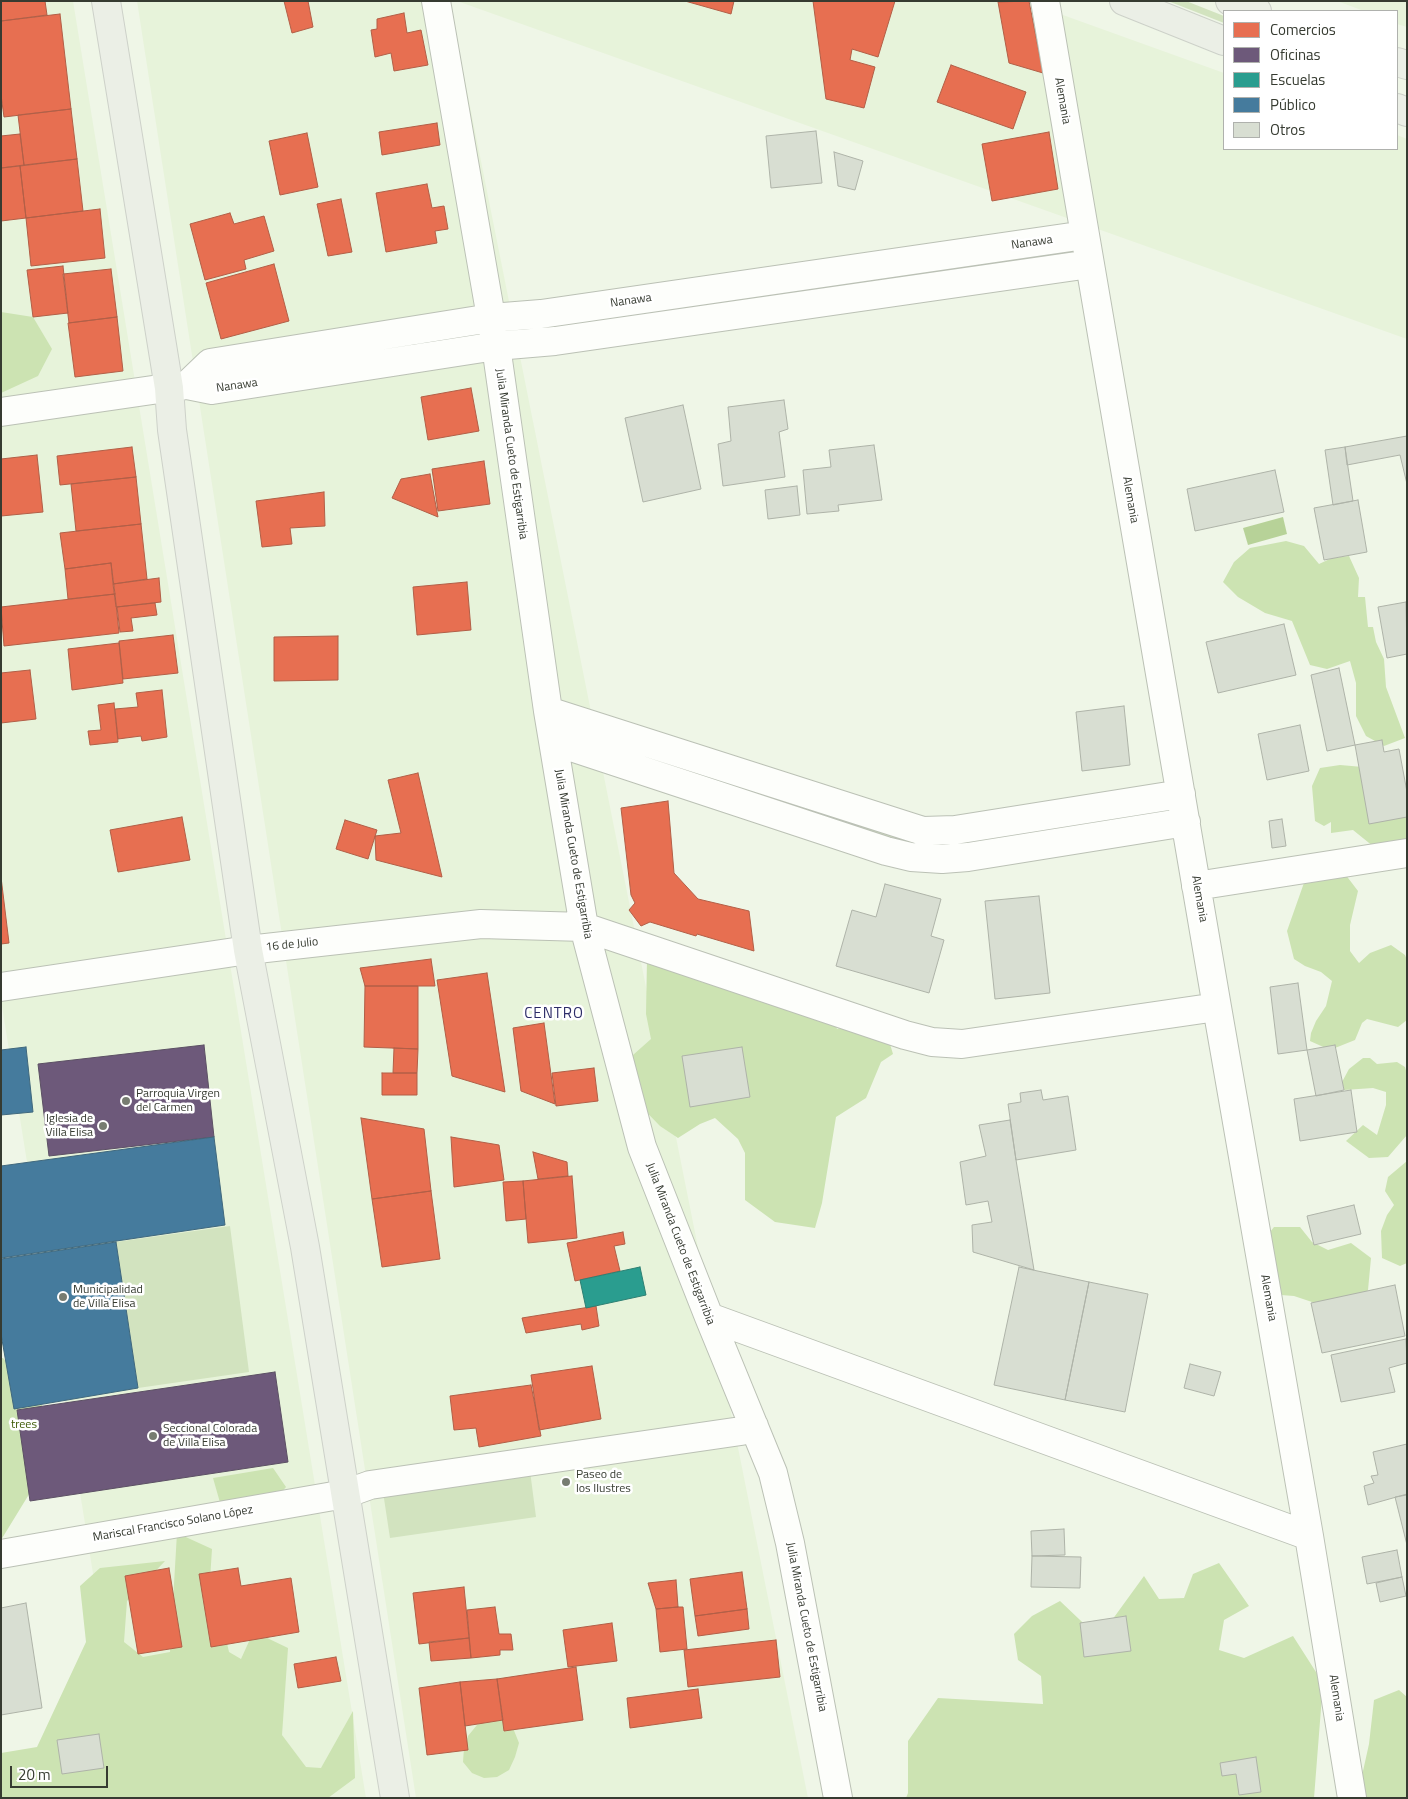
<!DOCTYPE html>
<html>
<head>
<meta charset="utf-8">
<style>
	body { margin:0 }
	#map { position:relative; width:1408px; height:1799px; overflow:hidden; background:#eff6e7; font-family:"Titillium Web",sans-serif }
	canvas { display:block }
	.frame { position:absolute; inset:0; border:2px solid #363b31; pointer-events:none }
	.legend { position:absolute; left:1223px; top:10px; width:175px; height:140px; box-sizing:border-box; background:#fff; border:1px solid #afb1ad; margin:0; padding:6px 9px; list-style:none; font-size:15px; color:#363b31 }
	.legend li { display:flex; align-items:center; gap:10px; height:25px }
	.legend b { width:25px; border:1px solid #afb1ad }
	.scale { position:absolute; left:10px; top:1766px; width:98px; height:22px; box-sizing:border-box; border:2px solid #363b31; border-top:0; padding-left:6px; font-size:15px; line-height:18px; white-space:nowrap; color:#363b31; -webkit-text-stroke:4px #fff; paint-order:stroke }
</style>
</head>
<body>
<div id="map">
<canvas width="1408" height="1799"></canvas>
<div class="frame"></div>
<ul class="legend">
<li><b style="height:14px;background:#e76f51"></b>Comercios</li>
<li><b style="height:14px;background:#6d597a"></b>Oficinas</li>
<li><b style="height:14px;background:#2a9d8f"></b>Escuelas</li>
<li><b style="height:14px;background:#457b9d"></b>Público</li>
<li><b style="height:14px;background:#d8ded2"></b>Otros</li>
</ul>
<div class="scale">20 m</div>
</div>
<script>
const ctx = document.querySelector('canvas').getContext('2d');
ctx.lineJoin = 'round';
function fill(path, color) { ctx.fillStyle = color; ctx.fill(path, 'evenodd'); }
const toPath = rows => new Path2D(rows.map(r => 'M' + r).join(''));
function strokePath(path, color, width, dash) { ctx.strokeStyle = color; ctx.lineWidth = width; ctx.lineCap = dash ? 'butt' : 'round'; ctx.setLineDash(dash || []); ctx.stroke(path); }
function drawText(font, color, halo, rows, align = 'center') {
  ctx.font = font + ' "Titillium Web",sans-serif'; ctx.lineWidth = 5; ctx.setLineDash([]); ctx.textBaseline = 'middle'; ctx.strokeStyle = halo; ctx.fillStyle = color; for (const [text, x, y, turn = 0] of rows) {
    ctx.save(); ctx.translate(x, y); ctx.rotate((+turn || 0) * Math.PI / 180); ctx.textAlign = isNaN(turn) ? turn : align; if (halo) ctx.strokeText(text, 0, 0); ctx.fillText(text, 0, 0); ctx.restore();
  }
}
fill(toPath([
	[1,1,73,1,366,1798,129,1798,1,1000],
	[137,1,449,1,808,1798,416,1798],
	[457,1,1024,1,1224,73,1224,149,1397,149,1397,135,1407,139,1407,339],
	[1337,1,1407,1,1407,27,1397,24,1397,11,1364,11]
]), '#e7f3da');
fill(toPath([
	[1168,1,1186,1,1224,16,1224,23],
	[1069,250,1070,253,542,330,542,327],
	[617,747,909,840,1149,813,1150,816,946,848,907,846,617,749],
	[230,1226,249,1372,138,1388,116,1242],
	[530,1471,536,1517,390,1538,383,1492]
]), '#d2e3bf');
fill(toPath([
	[1,312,33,317,52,349,38,376,1,393],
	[1286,541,1304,546,1319,564,1332,558,1349,556,1359,578,1358,597,1365,597,1368,627,1373,627,1376,642,1384,659,1386,687,1405,738,1384,746,1366,736,1356,716,1356,683,1350,661,1327,669,1310,665,1292,621,1265,613,1238,597,1223,582,1234,562,1250,548],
	[1340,765,1363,767,1407,814,1406,841,1379,851,1353,830,1331,833,1331,822,1324,826,1315,821,1312,786,1320,768],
	[1342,870,1358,891,1350,925,1350,951,1359,963,1370,953,1391,945,1405,955,1407,960,1407,1020,1398,1027,1367,1019,1362,1023,1355,1040,1330,1050,1310,1041,1311,1033,1316,1021,1326,1006,1332,981,1321,972,1305,966,1294,959,1287,931,1305,880],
	[647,959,704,983,731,973,772,999,798,984,828,1001,837,1029,881,1014,893,1054,881,1062,866,1098,836,1117,822,1203,815,1228,775,1222,745,1200,745,1153,738,1139,715,1118,700,1124,678,1138,660,1126,628,1093,633,1055,651,1039,646,1014],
	[1363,1058,1370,1058,1377,1064,1397,1062,1405,1067,1407,1074,1407,1135,1388,1157,1369,1158,1346,1141,1363,1125,1377,1135,1386,1105,1386,1092,1373,1088,1344,1090,1342,1082,1349,1069],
	[1407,1161,1407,1263,1400,1266,1382,1258,1381,1231,1387,1215,1394,1205,1385,1191,1388,1177],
	[1274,1227,1300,1227,1312,1242,1328,1250,1351,1243,1371,1258,1368,1290,1364,1297,1318,1304,1294,1296,1281,1295,1277,1275,1259,1246],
	[1,1358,3,1358,39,1396,48,1424,39,1478,1,1540],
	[273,1468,286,1487,271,1504,221,1506,213,1478],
	[177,1533,212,1549,208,1610,220,1613,229,1652,241,1659,251,1637,263,1636,288,1648,282,1735,306,1767,321,1768,353,1711,355,1778,328,1798,1,1798,1,1753,37,1747,86,1642,80,1586,100,1568,165,1561,127,1601,124,1642,143,1657,170,1652],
	[1219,1563,1249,1606,1224,1620,1219,1650,1244,1658,1293,1636,1323,1683,1314,1798,906,1798,908,1793,908,1741,938,1698,1043,1704,1041,1676,1018,1660,1014,1634,1032,1616,1060,1601,1099,1638,1144,1576,1159,1599,1184,1598,1193,1574],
	[1399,1690,1407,1697,1407,1798,1362,1798,1363,1771,1369,1744,1374,1700],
	[489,1718,503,1720,513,1728,519,1743,515,1757,509,1770,497,1777,484,1778,472,1773,463,1762,464,1748,468,1736,477,1725]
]), '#cce3b2');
fill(toPath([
	[1283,517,1287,534,1248,545,1243,528]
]), '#b7d298');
const shops = toPath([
	[1,1,45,1,47,15,1,21,1,1],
	[284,1,308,1,313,27,292,33,284,1],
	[685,1,734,1,731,14,685,1],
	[813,1,895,1,878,57,852,49,850,60,875,67,864,108,826,99,813,1],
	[1029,1,1043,73,1009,63,998,2,1029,1],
	[404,13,407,33,421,30,428,65,394,71,391,53,375,57,371,30,377,29,377,19,404,13],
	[60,14,71,109,4,117,1,95,1,21,60,14],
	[951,65,1026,92,1013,129,937,102,951,65],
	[71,109,77,159,24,165,18,115,71,109],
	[437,123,440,145,382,155,379,132,437,123],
	[1049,132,1058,189,992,201,982,144,1049,132],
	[307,133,318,187,280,195,269,141,307,133],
	[20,134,24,165,1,168,1,136,20,134],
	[77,159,83,211,26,218,20,166,77,159],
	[20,166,26,218,1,221,1,168,20,166],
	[427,184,432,208,444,206,448,229,435,231,437,243,386,252,376,193,427,184],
	[341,199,352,252,328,256,317,204,341,199],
	[100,209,105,258,31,266,26,218,100,209],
	[230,213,234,224,264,216,274,251,244,260,246,269,205,280,190,224,230,213],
	[274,264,289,321,221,339,206,283,274,264],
	[63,266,68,313,33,317,27,270,63,266],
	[111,269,117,317,69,323,63,274,111,269],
	[117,317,123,371,75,377,68,323,117,317],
	[471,388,479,431,428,440,421,397,471,388],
	[132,447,136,477,60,485,57,456,132,447],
	[37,455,43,512,1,516,1,459,37,455],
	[484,461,490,504,438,511,432,469,484,461],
	[430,474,438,517,392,498,401,479,430,474],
	[136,477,141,524,76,531,71,484,136,477],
	[324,492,325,526,290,528,292,544,262,547,256,501,324,492],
	[141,524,147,579,113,584,111,563,65,569,60,533,141,524],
	[111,563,115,594,68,599,65,569,111,563],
	[159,578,161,602,116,607,113,584,159,578],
	[467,582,471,630,417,635,413,587,467,582],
	[115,594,119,633,4,646,1,607,115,594],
	[155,603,157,615,131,618,133,631,120,632,117,607,155,603],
	[173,635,178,673,123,679,119,641,173,635],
	[338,636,338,680,274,681,274,637,338,636],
	[119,643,123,683,72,690,68,649,119,643],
	[30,670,36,719,1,723,1,673,30,670],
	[162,690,167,737,142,741,141,736,118,739,115,709,138,707,136,693,162,690],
	[114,703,118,742,90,745,88,731,101,730,98,705,114,703],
	[418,773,442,877,376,860,375,836,401,833,388,780,418,773],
	[668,801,674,873,698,899,749,911,754,951,697,934,696,936,650,922,641,926,629,910,635,903,631,895,621,808,668,801],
	[182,817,190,860,118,872,110,830,182,817],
	[345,820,377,830,368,859,336,849,345,820],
	[1,877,9,943,1,944,1,877],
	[431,959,435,986,365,986,360,968,431,959],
	[487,973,505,1092,452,1076,437,980,487,973],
	[365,986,418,986,418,1049,364,1047,365,986],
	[544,1023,555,1104,521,1091,513,1028,544,1023],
	[394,1048,418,1049,417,1073,393,1073,394,1048],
	[594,1068,598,1101,556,1106,552,1073,594,1068],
	[382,1073,417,1073,417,1095,382,1095,382,1073],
	[361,1118,424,1129,431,1191,372,1199,361,1118],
	[451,1137,499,1145,504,1180,454,1187,451,1137],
	[533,1152,567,1162,568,1176,538,1179,533,1152],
	[572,1176,577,1238,528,1243,523,1181,572,1176],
	[523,1181,526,1219,506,1221,503,1182,523,1181],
	[431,1191,440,1259,382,1267,372,1199,431,1191],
	[623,1232,625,1244,614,1246,620,1271,575,1281,567,1243,623,1232],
	[596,1306,599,1326,582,1330,581,1324,526,1333,522,1318,596,1306],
	[592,1366,601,1419,539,1430,531,1375,592,1366],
	[531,1385,541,1436,479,1447,476,1428,454,1430,450,1396,531,1385],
	[169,1568,182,1647,138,1654,125,1576,169,1568],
	[238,1568,241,1586,291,1578,299,1632,211,1647,199,1574,238,1568],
	[742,1572,747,1609,695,1616,690,1579,742,1572],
	[676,1580,678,1607,656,1609,648,1583,676,1580],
	[464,1587,469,1638,419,1644,413,1593,464,1587],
	[495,1607,499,1634,511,1634,513,1650,500,1650,500,1655,471,1658,467,1610,495,1607],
	[678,1607,683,1607,687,1649,660,1652,656,1609,678,1607],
	[747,1609,749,1629,698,1636,695,1616,747,1609],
	[612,1623,617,1661,568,1667,563,1630,612,1623],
	[469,1638,471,1658,431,1661,429,1642,469,1638],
	[776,1640,780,1677,688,1687,684,1650,776,1640],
	[336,1657,341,1681,298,1688,294,1664,336,1657],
	[576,1667,583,1720,504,1731,497,1679,576,1667],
	[497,1679,503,1720,465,1726,460,1682,497,1679],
	[460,1682,468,1750,427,1755,419,1688,460,1682],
	[698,1689,702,1718,630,1728,627,1698,698,1689]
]);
fill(shops, '#e76f51');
strokePath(shops, '#b25f47', 1);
const offices = toPath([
	[204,1045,214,1137,49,1156,38,1064,204,1045],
	[275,1372,288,1462,30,1501,17,1410,275,1372]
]);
fill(offices, '#6d597a');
strokePath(offices, '#5c5064', 1);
const schools = toPath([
	[640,1267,646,1295,586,1308,580,1280,640,1267]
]);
fill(schools, '#2a9d8f');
strokePath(schools, '#2e8073', 1);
const public = toPath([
	[26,1047,33,1112,1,1115,1,1050,26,1047],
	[214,1137,225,1225,1,1258,1,1166,214,1137],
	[116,1242,138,1388,14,1409,1,1334,1,1259,116,1242]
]);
fill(public, '#457b9d');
strokePath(public, '#40687d', 1);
const building = toPath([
	[816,131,822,183,771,188,766,136,816,131],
	[834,152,863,161,855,190,838,186,834,152],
	[784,400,788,429,779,432,785,477,723,486,718,444,731,441,728,407,784,400],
	[683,405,701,489,643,502,625,418,683,405],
	[1407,436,1407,484,1400,455,1347,465,1345,447,1407,436],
	[874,445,882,500,838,505,839,511,807,514,803,470,831,467,829,450,874,445],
	[1345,447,1353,501,1333,505,1325,450,1345,447],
	[1275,470,1284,512,1195,531,1187,489,1275,470],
	[797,486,800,515,768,519,765,490,797,486],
	[1358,500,1367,552,1324,560,1314,508,1358,500],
	[1406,602,1407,654,1387,658,1378,607,1406,602],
	[1284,624,1296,675,1218,693,1206,642,1284,624],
	[1339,668,1355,745,1327,751,1311,675,1339,668],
	[1124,706,1130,765,1082,771,1076,712,1124,706],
	[1300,725,1309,771,1267,780,1258,734,1300,725],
	[1382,740,1384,752,1399,749,1407,792,1407,817,1369,824,1355,745,1382,740],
	[1282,819,1286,846,1272,848,1269,821,1282,819],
	[885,884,941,899,931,936,944,940,929,993,836,966,852,910,876,917,885,884],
	[1039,896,1050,993,995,999,985,901,1039,896],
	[1298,983,1307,1050,1278,1054,1270,987,1298,983],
	[1335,1045,1344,1090,1316,1096,1307,1050,1335,1045],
	[742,1047,750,1097,690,1107,682,1056,742,1047],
	[1041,1090,1043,1100,1068,1096,1076,1150,1016,1160,1008,1104,1021,1102,1020,1093,1041,1090],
	[1351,1090,1357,1132,1300,1141,1294,1099,1351,1090],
	[1010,1120,1016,1160,1034,1270,973,1252,972,1225,992,1222,988,1201,966,1205,960,1162,986,1156,979,1125,1010,1120],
	[1354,1205,1361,1234,1314,1245,1307,1216,1354,1205],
	[1019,1267,1089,1282,1065,1400,994,1385,1019,1267],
	[1089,1282,1148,1294,1125,1412,1065,1400,1089,1282],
	[1395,1285,1405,1336,1322,1353,1311,1303,1395,1285],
	[1406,1339,1407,1363,1389,1368,1395,1392,1341,1402,1331,1355,1406,1339],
	[1190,1364,1221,1372,1214,1396,1184,1388,1190,1364],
	[1407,1444,1407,1494,1368,1505,1364,1486,1374,1483,1371,1476,1378,1475,1373,1452,1407,1444],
	[1407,1495,1407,1545,1395,1497,1407,1495],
	[1064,1529,1065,1555,1032,1556,1031,1531,1064,1529],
	[1397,1550,1402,1577,1367,1584,1362,1557,1397,1550],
	[1032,1556,1081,1557,1080,1588,1031,1587,1032,1556],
	[1402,1577,1406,1596,1380,1602,1376,1583,1402,1577],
	[26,1603,42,1708,1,1715,1,1608,26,1603],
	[1126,1616,1131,1651,1084,1657,1080,1623,1126,1616],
	[99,1734,104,1768,62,1774,57,1740,99,1734],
	[1256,1757,1261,1792,1239,1795,1236,1774,1222,1776,1220,1763,1256,1757]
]);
fill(building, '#d8ded2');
strokePath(building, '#aeb3a8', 1);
const minor = toPath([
	[436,1,496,346,548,711,584,927,642,1147,709,1317,773,1473,790,1543,838,1798],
	[1045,1,1217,1007,1309,1536,1352,1798],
	[187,385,210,363,491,318,541,314,1085,235],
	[1,412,187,385,212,390,496,346,555,341,1090,264],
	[548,711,923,831,955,830,1181,794],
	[553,741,886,851,911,857,942,859,968,857,1186,822],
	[1196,886,1407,853],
	[1,987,248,950,481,924,584,927,905,1035,932,1042,962,1044,1217,1007],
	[709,1317,1309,1536],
	[1,1554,345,1494,370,1485,741,1431,754,1426]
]);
const major = toPath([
	[106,1,169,388,172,430,248,950,305,1247,395,1798],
	[1124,1,1224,41],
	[1230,1,1257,11],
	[1397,62,1407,65],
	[1397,108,1407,112]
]);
strokePath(minor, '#bbc1b5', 30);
strokePath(major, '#cdd1c9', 30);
strokePath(minor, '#fdfefb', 28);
strokePath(major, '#ebefe6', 28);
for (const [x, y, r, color] of [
	[126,1101,5,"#777c71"],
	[103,1126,5,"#777c71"],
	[63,1297,5,"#777c71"],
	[153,1436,5,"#777c71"],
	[566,1482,5,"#777c71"]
]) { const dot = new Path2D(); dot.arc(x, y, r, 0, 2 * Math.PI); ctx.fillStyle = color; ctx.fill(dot); strokePath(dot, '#fff', 2); }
drawText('12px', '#363b31', '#fff', [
	["Alemania",1062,101,80],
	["Nanawa",1032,243,-8],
	["Nanawa",631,301,-8],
	["Nanawa",237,386,-8],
	["Julia Miranda Cueto de Estigarribia",511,454,82],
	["Alemania",1130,500,80],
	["Julia Miranda Cueto de Estigarribia",573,854,80],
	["Alemania",1199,899,80],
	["16 de Julio",292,945,-6],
	["Julia Miranda Cueto de Estigarribia",680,1244,69],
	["Alemania",1268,1298,80],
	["Mariscal Francisco Solano López",173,1524,-10],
	["Julia Miranda Cueto de Estigarribia",806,1627,79],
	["Alemania",1336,1698,81]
]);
drawText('12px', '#363b31', '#fff', [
	["Parroquia Virgen",136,1094],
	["del Carmen",136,1108],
	["Iglesia de",93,1119,"right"],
	["Villa Elisa",93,1133,"right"],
	["Municipalidad",73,1290],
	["de Villa Elisa",73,1304],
	["Seccional Colorada",163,1429],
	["de Villa Elisa",163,1443],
	["Paseo de",576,1475],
	["los Ilustres",576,1489]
], 'left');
drawText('12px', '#3a5801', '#fff', [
	["trees",24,1425]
]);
ctx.letterSpacing = '1px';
drawText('15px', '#2c2c67', '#fff', [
	["CENTRO",554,1014]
]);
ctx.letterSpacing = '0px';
</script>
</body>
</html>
